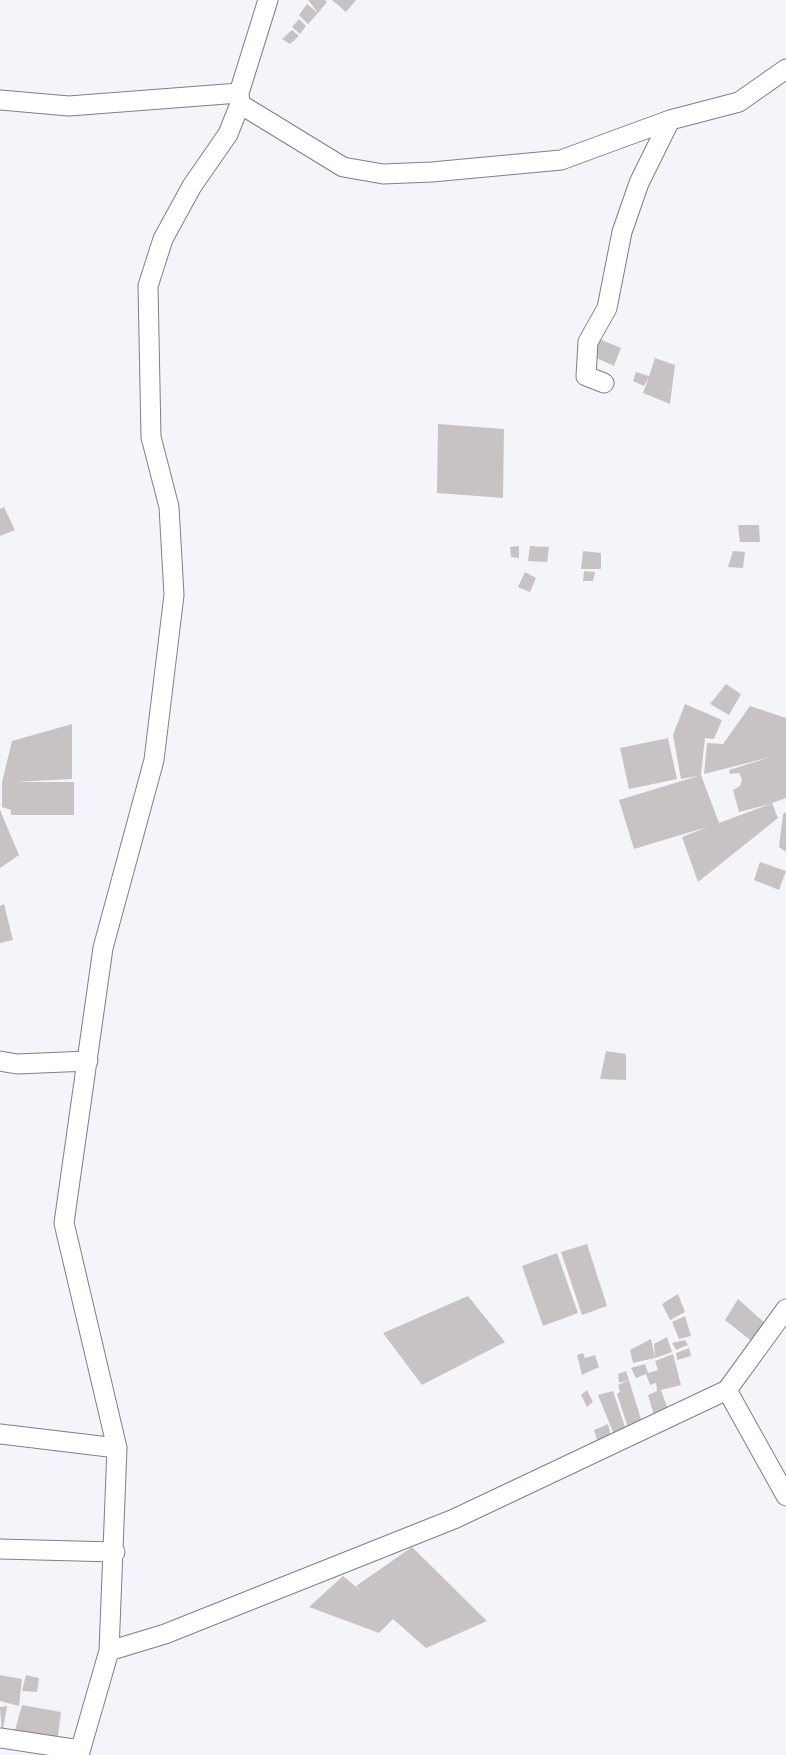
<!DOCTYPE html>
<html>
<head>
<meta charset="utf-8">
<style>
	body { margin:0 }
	canvas { display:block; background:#f4f5fb }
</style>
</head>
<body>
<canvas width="786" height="1755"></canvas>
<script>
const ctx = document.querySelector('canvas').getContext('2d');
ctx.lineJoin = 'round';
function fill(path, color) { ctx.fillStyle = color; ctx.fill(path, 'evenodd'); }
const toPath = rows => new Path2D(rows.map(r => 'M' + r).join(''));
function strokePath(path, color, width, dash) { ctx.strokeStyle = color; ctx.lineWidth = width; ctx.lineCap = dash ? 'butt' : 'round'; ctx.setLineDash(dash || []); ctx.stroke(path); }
fill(toPath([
	[308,0,325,0,327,2,318,13],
	[332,0,356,0,346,12],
	[307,4,318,13,308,24,299,15],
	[299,19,306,26,300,34,292,27],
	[292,30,299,36,290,44,282,39],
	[597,338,621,348,614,366,592,356],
	[655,358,675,365,670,404,643,393,649,377,644,386,633,381,636,372,649,376],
	[438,424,504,429,503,498,437,493],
	[4,507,15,530,0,536,0,509],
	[738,525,759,525,760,542,740,542],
	[519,546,519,558,511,557,510,547],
	[530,546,549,547,547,562,528,561],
	[583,551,601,553,601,569,581,569],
	[733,551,745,552,743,568,728,567],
	[584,571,595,572,593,581,583,581],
	[525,572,536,578,530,592,518,587],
	[726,684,741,694,729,715,710,704],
	[685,704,722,720,714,739,705,738,701,775,719,823,770,804,739,812,733,790,740,786,742,779,739,773,730,774,729,770,771,757,704,774,707,743,723,744,750,706,786,718,786,798,772,803,778,818,698,882,682,837,707,827,634,849,619,800,698,776,681,779,673,735],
	[72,724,72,779,16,782,74,782,74,815,11,815,11,810,2,807,2,782,12,741],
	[668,738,677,779,629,789,620,748],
	[0,810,19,855,0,868],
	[786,812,786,852,779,847,783,814],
	[760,862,786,871,779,890,754,880],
	[4,904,13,940,0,943,0,906],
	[606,1051,626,1054,626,1080,600,1079],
	[587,1244,607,1306,582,1315,561,1252],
	[557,1253,578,1313,543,1326,522,1266],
	[678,1294,685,1312,670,1320,662,1304],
	[468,1296,505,1342,422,1385,383,1333],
	[738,1299,766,1324,755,1344,725,1320],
	[685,1316,691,1336,679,1339,672,1322],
	[667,1337,672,1352,655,1358,633,1363,630,1350,651,1339,655,1358,654,1344],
	[685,1340,688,1345,676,1350,672,1343],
	[689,1348,691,1356,677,1360,676,1353],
	[583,1353,585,1358,595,1355,599,1367,582,1375,577,1355],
	[673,1354,681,1385,661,1390,667,1407,671,1406,655,1419,648,1395,657,1391,656,1383,650,1385,646,1374,636,1378,631,1368,645,1364,648,1373,658,1370,655,1361],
	[626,1371,629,1380,643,1426,629,1431,617,1394,620,1392,618,1385,629,1380,619,1383,618,1374],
	[587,1390,593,1402,587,1407,581,1395],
	[613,1391,627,1433,615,1437,598,1395],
	[608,1424,612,1440,599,1447,594,1430],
	[412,1547,487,1621,426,1648,393,1619,379,1633,309,1607,343,1576,362,1592,356,1586],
	[0,1675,22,1679,19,1706,0,1701],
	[26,1675,39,1678,37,1692,22,1691],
	[22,1705,61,1712,57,1744,13,1737],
	[7,1706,2,1736,0,1707]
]), '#c9c2c5');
const minor = toPath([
	[239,93,268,0],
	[0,100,69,106,239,93,240,104],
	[604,383,586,376,588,342,607,308,622,232,639,183,670,120],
	[0,1061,17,1064,88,1061],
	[727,1390,786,1496],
	[0,1434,117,1448],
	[0,1549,115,1552],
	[109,1651,165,1634,454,1519,727,1390,786,1309],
	[0,1738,80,1750],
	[79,1755,109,1651,117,1448,64,1223,103,948,154,760,174,595,169,507,151,437,148,286,163,239,192,186,228,134,240,104,343,167,383,174,432,172,561,160,670,120,739,102,786,69]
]);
strokePath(minor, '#7f7f85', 21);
strokePath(minor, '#fff', 19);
</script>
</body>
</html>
